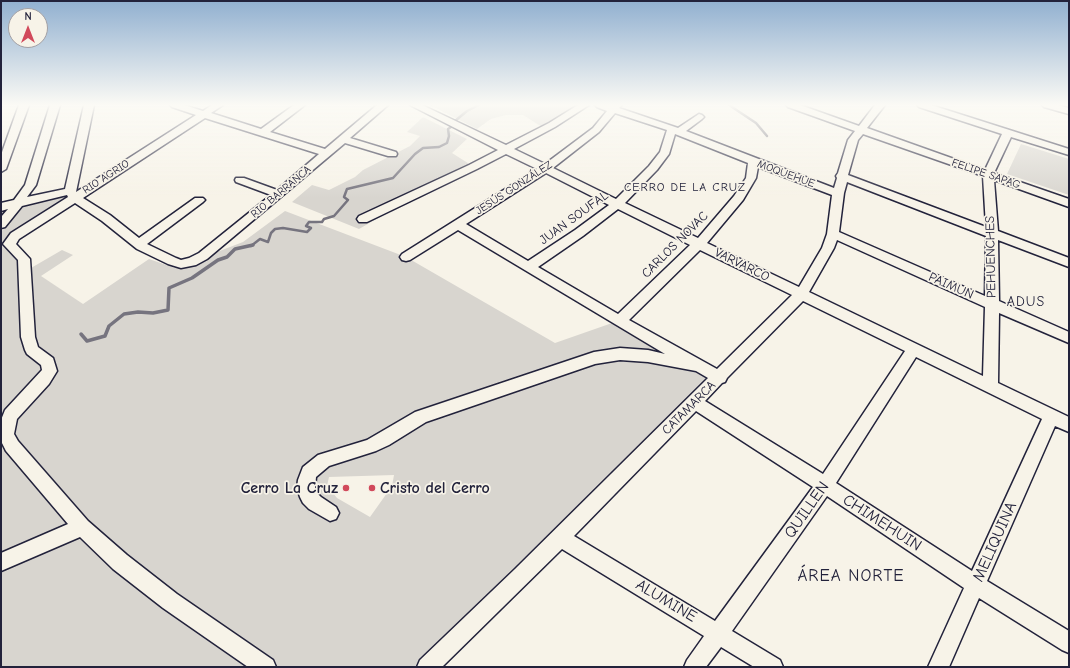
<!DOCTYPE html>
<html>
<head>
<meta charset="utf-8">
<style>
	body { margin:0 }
	#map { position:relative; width:1070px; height:668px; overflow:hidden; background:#f7f3e8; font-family:"Comic Neue",sans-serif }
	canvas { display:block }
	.frame { position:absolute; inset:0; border:2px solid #22223b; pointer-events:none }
	.north { position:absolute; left:8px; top:8px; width:40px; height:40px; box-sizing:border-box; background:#f7f3e8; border:1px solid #a29fa3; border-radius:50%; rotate:0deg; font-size:11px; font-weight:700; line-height:16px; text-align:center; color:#22223b }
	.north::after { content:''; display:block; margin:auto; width:14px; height:18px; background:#d1495b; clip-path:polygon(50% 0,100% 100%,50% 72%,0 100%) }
</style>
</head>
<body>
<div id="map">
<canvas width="1070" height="668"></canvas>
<div class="frame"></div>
<div class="north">N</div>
</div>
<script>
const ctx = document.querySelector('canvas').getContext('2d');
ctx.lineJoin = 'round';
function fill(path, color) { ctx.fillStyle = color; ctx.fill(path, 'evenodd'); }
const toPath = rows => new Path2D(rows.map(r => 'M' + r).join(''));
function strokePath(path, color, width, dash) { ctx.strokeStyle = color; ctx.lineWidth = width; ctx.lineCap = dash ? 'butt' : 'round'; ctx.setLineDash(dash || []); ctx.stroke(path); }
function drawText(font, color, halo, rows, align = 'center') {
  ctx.font = font + ' "Comic Neue",sans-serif'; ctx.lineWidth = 3.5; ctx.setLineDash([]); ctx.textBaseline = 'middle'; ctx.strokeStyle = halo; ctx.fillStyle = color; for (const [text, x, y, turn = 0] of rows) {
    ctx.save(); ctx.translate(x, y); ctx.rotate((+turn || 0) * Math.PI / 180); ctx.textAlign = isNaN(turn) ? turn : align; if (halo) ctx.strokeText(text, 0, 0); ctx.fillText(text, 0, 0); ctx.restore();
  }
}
fill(toPath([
	[430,105,579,105,542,127,523,115,506,115,491,119,477,129],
	[423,117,467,139,452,153,471,165,359,229,292,202,312,185,329,190,355,177,363,170,410,146,420,136,407,132],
	[1021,144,1069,159,1069,195,1007,174],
	[65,195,63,209,23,235,16,244,16,247,26,253,29,258,31,268,62,250,73,255,41,276,83,304,149,259,175,268,191,267,217,252,243,242,285,211,406,257,555,343,615,322,714,378,417,667,1,667,1,232,22,206],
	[394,475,392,486,370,517,337,498,327,486,329,477]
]), '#d8d5cf');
strokePath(toPath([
	[729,105,756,123,767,136],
	[455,121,467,111,479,105],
	[251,246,260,239,268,242,271,233,275,229,283,228,307,232,311,228,306,226,309,222,322,222,324,219,334,216,348,200,344,197,347,189,393,178,415,154,423,148,439,147,447,143,449,136,448,129,451,127]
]), '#76747f', 2.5);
strokePath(toPath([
	[81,334,87,341,105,336,109,326,124,314,138,312,153,313,168,310,169,288,192,278,218,260,227,257,235,249,253,245]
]), '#76747f', 3.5);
const minor = toPath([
	[19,105,29,105,6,169,1,172,1,155,19,105],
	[50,105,60,105,36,185,27,197,65,189,84,105,94,105,76,192,196,115,172,107,170,105,184,105,203,111,212,105,223,105,211,113,261,129,294,105,305,105,270,132,325,149,377,105,388,105,350,138,396,152,397,154,396,156,388,156,345,143,207,259,196,265,181,268,168,264,137,249,102,221,75,203,19,239,16,244,30,259,35,337,38,347,53,358,57,371,49,384,17,419,14,434,18,441,88,521,127,555,177,594,273,660,276,667,248,667,163,608,113,569,80,537,1,571,1,553,68,524,6,451,1,441,1,420,5,410,42,370,41,365,27,354,25,350,21,337,18,260,3,244,11,233,68,197,67,195,22,206,5,227,1,228,1,217,8,209,1,211,1,203,14,200,25,185,50,105],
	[205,118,319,154,277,190,244,178,236,178,235,180,236,182,271,195,199,253,189,258,181,260,176,258,147,244,203,202,205,200,203,198,195,198,139,238,110,215,83,198,205,118],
	[410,105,422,105,506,145,549,123,578,105,589,105,555,127,514,149,545,164,593,128,607,111,597,107,595,105,622,105,619,108,678,128,699,114,702,115,704,117,702,119,686,131,834,188,837,178,836,176,838,173,848,140,855,131,788,107,786,105,800,105,859,126,875,105,885,105,867,128,985,170,1002,134,919,107,917,105,931,105,1069,149,1069,155,1011,137,994,173,1069,199,1069,207,994,180,998,231,1069,258,1069,267,998,240,999,301,1069,332,1069,343,999,313,998,383,1069,417,1069,432,1055,426,987,581,1069,631,1069,653,1062,650,979,598,949,667,928,667,964,588,827,496,732,631,780,660,783,667,754,667,721,647,706,667,684,667,687,660,704,636,562,549,442,667,417,667,420,660,515,569,708,378,696,371,648,362,620,360,595,364,426,422,389,445,376,451,329,466,316,477,315,488,316,492,321,497,336,507,339,513,336,519,330,521,309,509,303,503,300,497,297,488,298,480,303,467,318,455,367,440,415,412,594,352,620,348,648,350,665,354,458,230,410,260,406,261,402,260,400,257,402,254,537,169,506,154,477,169,367,222,359,222,357,219,359,216,469,165,498,150,410,105],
	[615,113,667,130,660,152,649,166,616,199,553,168,599,132,615,113],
	[675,134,748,163,746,178,734,196,698,238,625,203,657,170,669,154,675,134],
	[863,134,983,176,986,227,848,175,858,140,863,134],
	[758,167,832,195,827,234,822,248,799,287,707,243,743,200,756,178,758,167],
	[546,173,609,205,575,230,528,261,466,224,546,173],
	[847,182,986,236,985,296,839,232,844,193,847,182],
	[618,209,690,245,618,314,538,267,583,236,618,209],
	[837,240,985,307,983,376,809,292,834,248,837,240],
	[700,250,792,295,717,369,629,320,700,250],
	[803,301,905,351,823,474,705,401,722,383,725,382,727,378,803,301],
	[916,357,1042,419,972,571,836,483,916,357],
	[696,411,813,487,715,621,574,536,696,411],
	[1042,105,1057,105,1069,108,1069,114,1044,107,1042,105]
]);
strokePath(minor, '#22223b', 3);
fill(minor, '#f7f3e8');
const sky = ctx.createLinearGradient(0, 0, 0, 198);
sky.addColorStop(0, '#91b0d0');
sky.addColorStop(0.53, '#fbfaf5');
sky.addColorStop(1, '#fbfaf500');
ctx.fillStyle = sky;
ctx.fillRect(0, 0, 1070, 198);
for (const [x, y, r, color] of [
	[346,488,4,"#d1495b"],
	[372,488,4,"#d1495b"]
]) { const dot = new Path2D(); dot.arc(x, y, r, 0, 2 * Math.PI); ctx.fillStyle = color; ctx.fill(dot); strokePath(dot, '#f7f3e8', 1.5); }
drawText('11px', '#22223b', '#f7f3e8', [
	["MOQUEHUE",786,174,20],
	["FELIPE SAPAG",986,174,19],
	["RIO AGRIO",106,177,-33],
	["JESÚS GONZÁLEZ",514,188,-33],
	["RIO BARRANCA",281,192,-40]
]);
ctx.letterSpacing = '1px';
drawText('12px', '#22223b', '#f7f3e8', [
	["CERRO DE LA CRUZ",685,188]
]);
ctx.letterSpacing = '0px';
drawText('13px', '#22223b', '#f7f3e8', [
	["JUAN SOUFAL",574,218,-36],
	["CARLOS NOVAC",675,245,-45],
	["PEHUENCHES",991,257,-91],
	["VARVARCO",742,265,26],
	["PAIMUN",951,286,24],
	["CATAMARCA",689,408,-45]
]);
ctx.letterSpacing = '1px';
drawText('14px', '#22223b', '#f7f3e8', [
	["ADUS",1026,302]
]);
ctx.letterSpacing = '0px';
drawText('bold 16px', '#22223b', '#f7f3e8', [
	["Cerro La Cruz",338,488],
	["Cristo del Cerro",380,488,"left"]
], 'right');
drawText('16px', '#22223b', '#f7f3e8', [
	["QUILLEN",807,510,-55],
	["CHIMEHUIN",882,523,33],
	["MELIQUINA",995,542,-66],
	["ALUMINE",666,601,31]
]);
ctx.letterSpacing = '1px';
drawText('17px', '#22223b', '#f7f3e8', [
	["ÁREA NORTE",851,576]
]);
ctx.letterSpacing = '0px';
</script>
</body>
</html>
